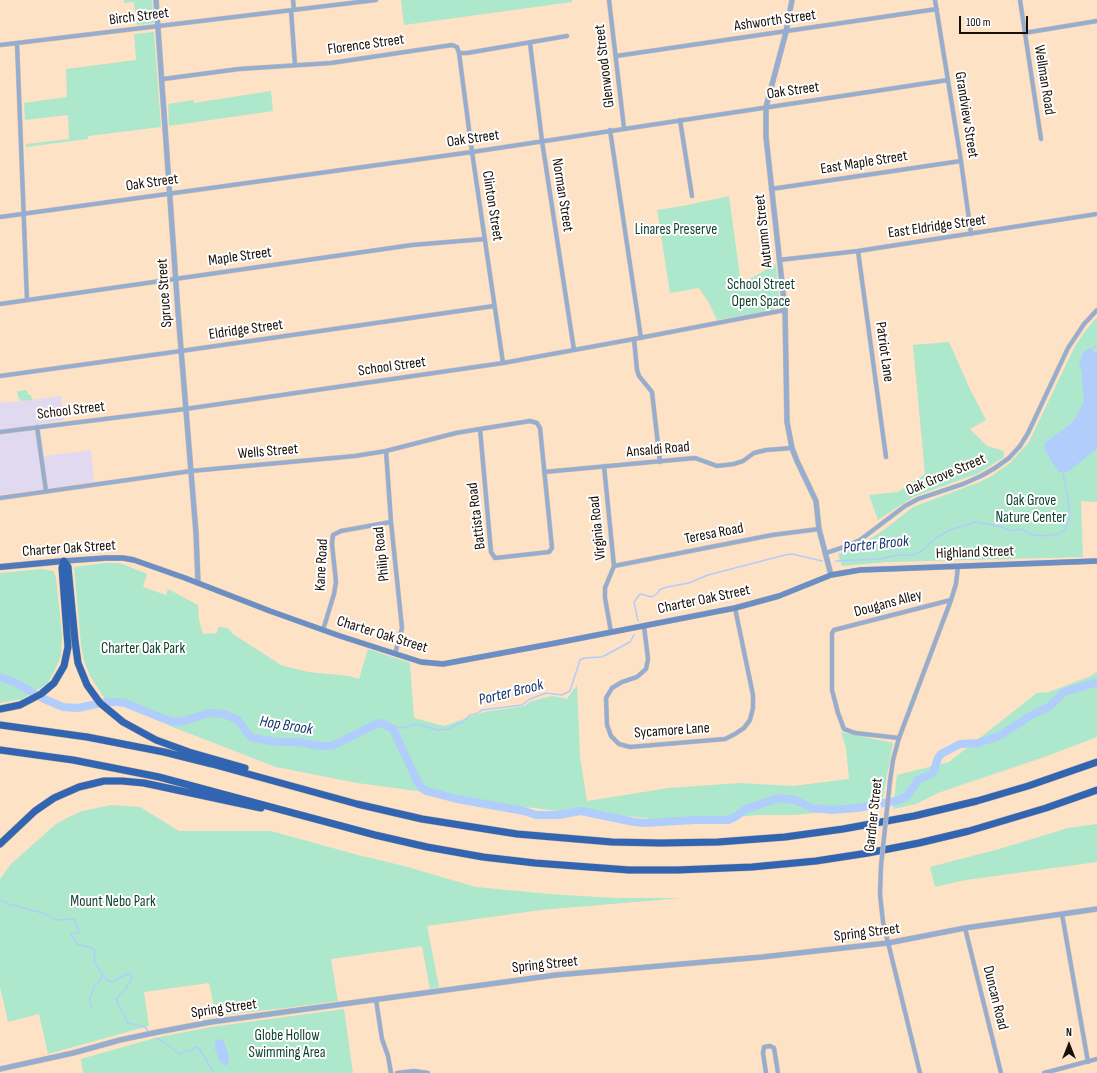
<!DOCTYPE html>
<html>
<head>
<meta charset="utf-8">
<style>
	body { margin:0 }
	#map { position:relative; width:1097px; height:1073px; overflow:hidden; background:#fee2c6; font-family:"Sofia Sans Condensed",sans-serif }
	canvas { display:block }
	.north { position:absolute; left:1049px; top:1025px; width:40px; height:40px; -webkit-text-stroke:3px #fff; paint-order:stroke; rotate:0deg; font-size:11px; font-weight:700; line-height:16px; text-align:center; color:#180f06 }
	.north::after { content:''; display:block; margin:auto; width:14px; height:18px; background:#180f06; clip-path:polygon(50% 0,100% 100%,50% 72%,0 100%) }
	.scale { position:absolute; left:959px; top:16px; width:69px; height:18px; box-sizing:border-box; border:2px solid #180f06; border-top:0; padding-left:5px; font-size:12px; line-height:14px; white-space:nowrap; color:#180f06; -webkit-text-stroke:3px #fff; paint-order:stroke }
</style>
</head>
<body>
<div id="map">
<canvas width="1097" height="1073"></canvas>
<div class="north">N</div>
<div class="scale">100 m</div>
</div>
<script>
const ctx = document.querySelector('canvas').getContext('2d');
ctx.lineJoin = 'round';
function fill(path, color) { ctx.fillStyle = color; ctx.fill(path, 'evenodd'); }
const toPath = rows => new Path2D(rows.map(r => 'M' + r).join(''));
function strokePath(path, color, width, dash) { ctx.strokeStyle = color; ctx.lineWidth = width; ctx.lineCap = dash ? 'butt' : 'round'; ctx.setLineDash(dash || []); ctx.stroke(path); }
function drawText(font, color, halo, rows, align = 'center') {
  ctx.font = font + ' "Sofia Sans Condensed",sans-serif'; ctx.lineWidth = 4; ctx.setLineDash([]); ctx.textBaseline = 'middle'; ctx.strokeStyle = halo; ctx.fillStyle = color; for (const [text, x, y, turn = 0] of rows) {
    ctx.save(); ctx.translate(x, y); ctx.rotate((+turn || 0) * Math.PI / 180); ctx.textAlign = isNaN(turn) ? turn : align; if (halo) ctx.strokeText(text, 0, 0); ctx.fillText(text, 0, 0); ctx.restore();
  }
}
fill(toPath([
	[61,396,64,420,40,424,44,456,91,450,94,482,0,495,0,402,5,402,5,403]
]), '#e1d9ef');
fill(toPath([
	[124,0,152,0,154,23,137,25,134,2,124,3],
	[401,0,572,0,572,2,404,25],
	[154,32,161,127,88,136,88,139,26,147,26,144,69,139,68,115,25,120,24,103,67,97,66,69,136,60,134,34],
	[271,91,273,111,169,126,168,104,193,100,194,103],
	[729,196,741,284,776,264,780,304,778,307,770,311,717,320,709,303,699,288,670,293,657,210,688,205],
	[1097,317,1097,502,1081,501,1083,557,887,562,842,566,838,554,861,545,885,529,913,507,977,483,990,477,1010,463,1029,442,1074,348,1083,334],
	[949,342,970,389,986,420,970,429,987,446,1004,451,1004,457,979,473,913,497,878,520,869,495,898,492,925,474,913,345],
	[27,390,28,395,31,395,32,400,21,401,21,399,19,400,17,391],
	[105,563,117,563,125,565,147,574,143,587,166,595,168,589,198,605,199,620,203,634,217,633,218,627,228,628,233,634,281,665,308,672,349,676,359,679,368,649,410,663,414,718,444,726,484,712,524,706,532,701,552,696,567,699,577,685,580,757,587,801,669,788,740,783,793,786,849,779,846,748,841,732,893,743,881,807,856,812,837,811,794,815,755,815,699,822,678,819,653,819,626,816,579,814,535,808,497,805,424,792,357,783,276,767,170,726,152,715,127,705,107,702,90,676,84,660,81,645,74,567],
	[42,569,54,571,56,578,62,635,61,656,54,672,47,684,22,699,0,703,0,573],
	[1097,672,1097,737,1050,755,938,793,916,804,893,809,897,775,949,762,1037,693,1049,692,1091,676],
	[111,805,140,807,179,831,271,831,358,855,404,866,476,887,549,894,615,898,682,898,541,910,427,926,439,987,430,989,422,946,331,959,338,1001,294,1007,216,1016,209,983,144,992,149,1026,48,1054,39,1014,8,1022,0,987,0,879,11,864,56,824,69,817,82,811],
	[1097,824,1097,862,966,880,935,887,930,867,999,849,1068,828],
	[344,1009,353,1073,83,1073,81,1059,155,1038,211,1027]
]), '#ade7cc');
fill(toPath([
	[1089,348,1097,353,1097,449,1067,472,1059,472,1053,464,1045,450,1044,445,1046,442,1068,426,1075,419,1081,408,1084,400,1083,389,1082,381,1082,371,1079,366,1083,353],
	[222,1039,224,1041,228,1054,229,1063,227,1065,224,1065,219,1060,215,1049,215,1042,217,1040]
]), '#b1cdfb');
strokePath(toPath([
	[1091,349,1097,346],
	[836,561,880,559,899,555,913,555,923,550,937,537,950,530,976,522,1002,527,1011,531,1019,529,1024,530,1029,534,1040,536,1060,534,1065,529,1069,519,1069,506,1063,472],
	[638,621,634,602,640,594,652,597,658,593,659,590,667,587,689,583,708,575,785,555,792,554,822,561],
	[391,727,404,728,413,725,421,725,437,730,449,729,457,724,463,722,470,715,476,714,482,710,522,705,530,699,546,693,562,695,570,691,580,660,584,658,602,657,630,642,634,635],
	[0,900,9,904,46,914,52,918,58,920,71,919,75,920,79,931,78,933,71,934,72,936,77,944,92,948,95,950,94,961,106,980,112,982,127,974,129,974,131,975,132,978,125,990,117,998,117,1002,128,1023,145,1027,148,1031],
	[92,1007,90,1004,90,998,94,987,101,980,101,975],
	[157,1038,180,1054,183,1052,191,1051,195,1047,199,1048,214,1073]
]), '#b1cdfb', 1.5);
strokePath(toPath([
	[0,677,14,682,42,698,63,707,78,708,106,702,118,702,125,703,167,720,176,722,187,720,208,713,224,714,238,720,248,734,252,738,277,742,299,742,320,746,332,746,376,724,382,723,393,729,417,781,422,788,426,791,457,799,524,811,536,815,559,815,581,811,634,822,645,823,695,820,728,820,735,817,746,809,779,798,795,800,812,808,832,810,857,808,900,800,908,795,918,780,933,773,938,758,941,754,960,744,978,743,999,736,1030,716,1050,706,1064,692,1097,682]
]), '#b1cdfb', 8);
const minor = toPath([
	[293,0,294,10],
	[609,0,624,128],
	[935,0,961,161,971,234],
	[1020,0,1041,139],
	[291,10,295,65],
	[1024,33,1097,21],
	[17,43,27,300],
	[530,43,542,141,574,350],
	[0,45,376,0],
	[459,53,472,152,503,363],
	[616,56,937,9],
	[163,79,239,69,331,63,452,45,457,47,459,53,467,53,567,36],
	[680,120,692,196],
	[610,130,641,338],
	[771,189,961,161],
	[0,217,472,152,948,80],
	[858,251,886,457],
	[779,260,858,251,1097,214],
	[0,304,412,245,485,239],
	[634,339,637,370,639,376,652,392,660,462],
	[0,376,181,351,494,306],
	[37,427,46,491],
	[0,432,185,409,503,363,634,339,785,310],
	[386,451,391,522,402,628,395,654],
	[604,466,614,566,605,588,605,598,611,632],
	[544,472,695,458,717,466,734,464,743,461,754,453,766,450,792,448],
	[0,498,191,471,355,456,386,451,456,433,480,429,530,421,537,423,540,428,552,548,549,552,495,558,491,552,480,429],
	[826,553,844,547,860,540,905,506,918,499,963,484,981,476,995,468,1009,458,1020,446,1028,433,1068,348,1084,324,1097,310],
	[614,566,772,535,819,529],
	[644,626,648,659,646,669,637,677,622,682,612,688,606,698,607,725,611,736,619,744,630,747,725,739,735,734,744,728,750,720,753,708,753,695,735,608],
	[323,630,334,594,336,582,332,544,333,535,341,531,391,522],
	[899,738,855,733,844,729,838,713,832,690,832,633,834,630,951,600],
	[890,781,893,760,899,738,951,600,956,584,958,566],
	[881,866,880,894,883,922,920,1073],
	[1062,914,1088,1062],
	[965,928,1001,1073],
	[376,1000,382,1039,388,1056,391,1073],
	[397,1073,414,1071,428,1073],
	[766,1073,763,1053,764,1047,770,1046,774,1048,778,1073],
	[1044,1073,1097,1059]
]);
const tertiary = toPath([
	[156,0,178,312,196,533,198,583],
	[792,0,786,32,766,107,766,137,785,310,787,422,792,448,797,461,816,501,819,529,831,575],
	[0,1069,73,1053,120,1040,158,1032,211,1022,556,975,762,957,888,943,965,928,1097,909]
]);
const secondary = toPath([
	[64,561,106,558,123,558,134,560,185,578,270,611,340,636,421,662,443,664,556,643,735,608,779,596,831,575,860,570,1097,561]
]);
const primary = toPath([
	[0,567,64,561]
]);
const motorway = toPath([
	[0,709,20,705,41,694,54,683,64,666,68,647,62,568,64,561,68,567,75,641,78,663,87,685,100,703,123,722,156,740,189,752,245,768],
	[0,725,87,737,164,752,212,764,357,804,422,819,517,834,612,842,661,843,718,842,785,837,843,829,914,816,977,801,1028,786,1097,762],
	[0,750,73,760,159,777,375,835,427,847,483,857,535,863,629,870,677,870,752,867,816,861,868,853,919,843,969,831,1046,808,1097,790],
	[0,844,35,811,54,798,79,787,104,781,122,781,144,783,261,808]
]);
strokePath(minor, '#d9c0a7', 5);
strokePath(tertiary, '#d9c0a7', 6);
strokePath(secondary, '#d9c0a7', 6);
strokePath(primary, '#d9c0a7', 7);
strokePath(motorway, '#d9c0a7', 8);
strokePath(minor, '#94add1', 4);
strokePath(tertiary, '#94add1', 5);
strokePath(secondary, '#6b8fc4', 5.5);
strokePath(primary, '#4d79ba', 6);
strokePath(motorway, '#3265b1', 7);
const minorBridge = toPath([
	[881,866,890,781]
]);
strokePath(minorBridge, '#d9c0a7', 5, []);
strokePath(minorBridge, '#94add1', 4);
drawText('15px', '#180f06', '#fff', [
	["Birch Street",139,17,-7],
	["Ashworth Street",775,21,-8],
	["Florence Street",366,45,-8],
	["Glenwood Street",605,66,-97],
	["Wellman Road",1044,80,81],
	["Oak Street",793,91,-8],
	["Grandview Street",966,115,81],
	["Oak Street",473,139,-8],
	["East Maple Street",864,163,-9],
	["Oak Street",152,183,-8],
	["Norman Street",562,195,81],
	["Clinton Street",492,206,81],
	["East Eldridge Street",937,227,-8],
	["Autumn Street",764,231,-96],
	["Maple Street",240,257,-8],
	["Spruce Street",165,293,-94],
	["Eldridge Street",246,330,-8],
	["Patriot Lane",884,352,82],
	["School Street",392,367,-8],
	["School Street",71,411,-7],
	["Ansaldi Road",658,450,-5],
	["Wells Street",268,452,-5],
	["Oak Grove Street",946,475,-23],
	["Battista Road",477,516,-97],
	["Virginia Road",598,528,-96],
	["Teresa Road",714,534,-11],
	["Charter Oak Street",69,549,-4],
	["Highland Street",975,553,-2],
	["Philip Road",382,554,-96],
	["Kane Road",322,565,-87],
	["Charter Oak Street",704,600,-12],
	["Dougans Alley",888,604,-15],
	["Charter Oak Street",382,635,17],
	["Sycamore Lane",672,731,-4],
	["Gardner Street",874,815,-84],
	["Spring Street",867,933,-7],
	["Spring Street",545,965,-6],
	["Duncan Road",995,998,76],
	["Spring Street",224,1009,-8]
]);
drawText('15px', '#0d3f2d', '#fff', [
	["Linares Preserve",676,230],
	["School Street",761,285],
	["Open Space",761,302],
	["Oak Grove",1031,501],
	["Nature Center",1031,518],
	["Charter Oak Park",143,649],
	["Mount Nebo Park",113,902],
	["Globe Hollow",287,1036],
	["Swimming Area",287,1053]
]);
drawText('italic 16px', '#16356b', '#fff', [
	["Porter Brook",876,545,-6],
	["Porter Brook",511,693,-14],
	["Hop Brook",286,726,9]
]);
</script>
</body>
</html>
